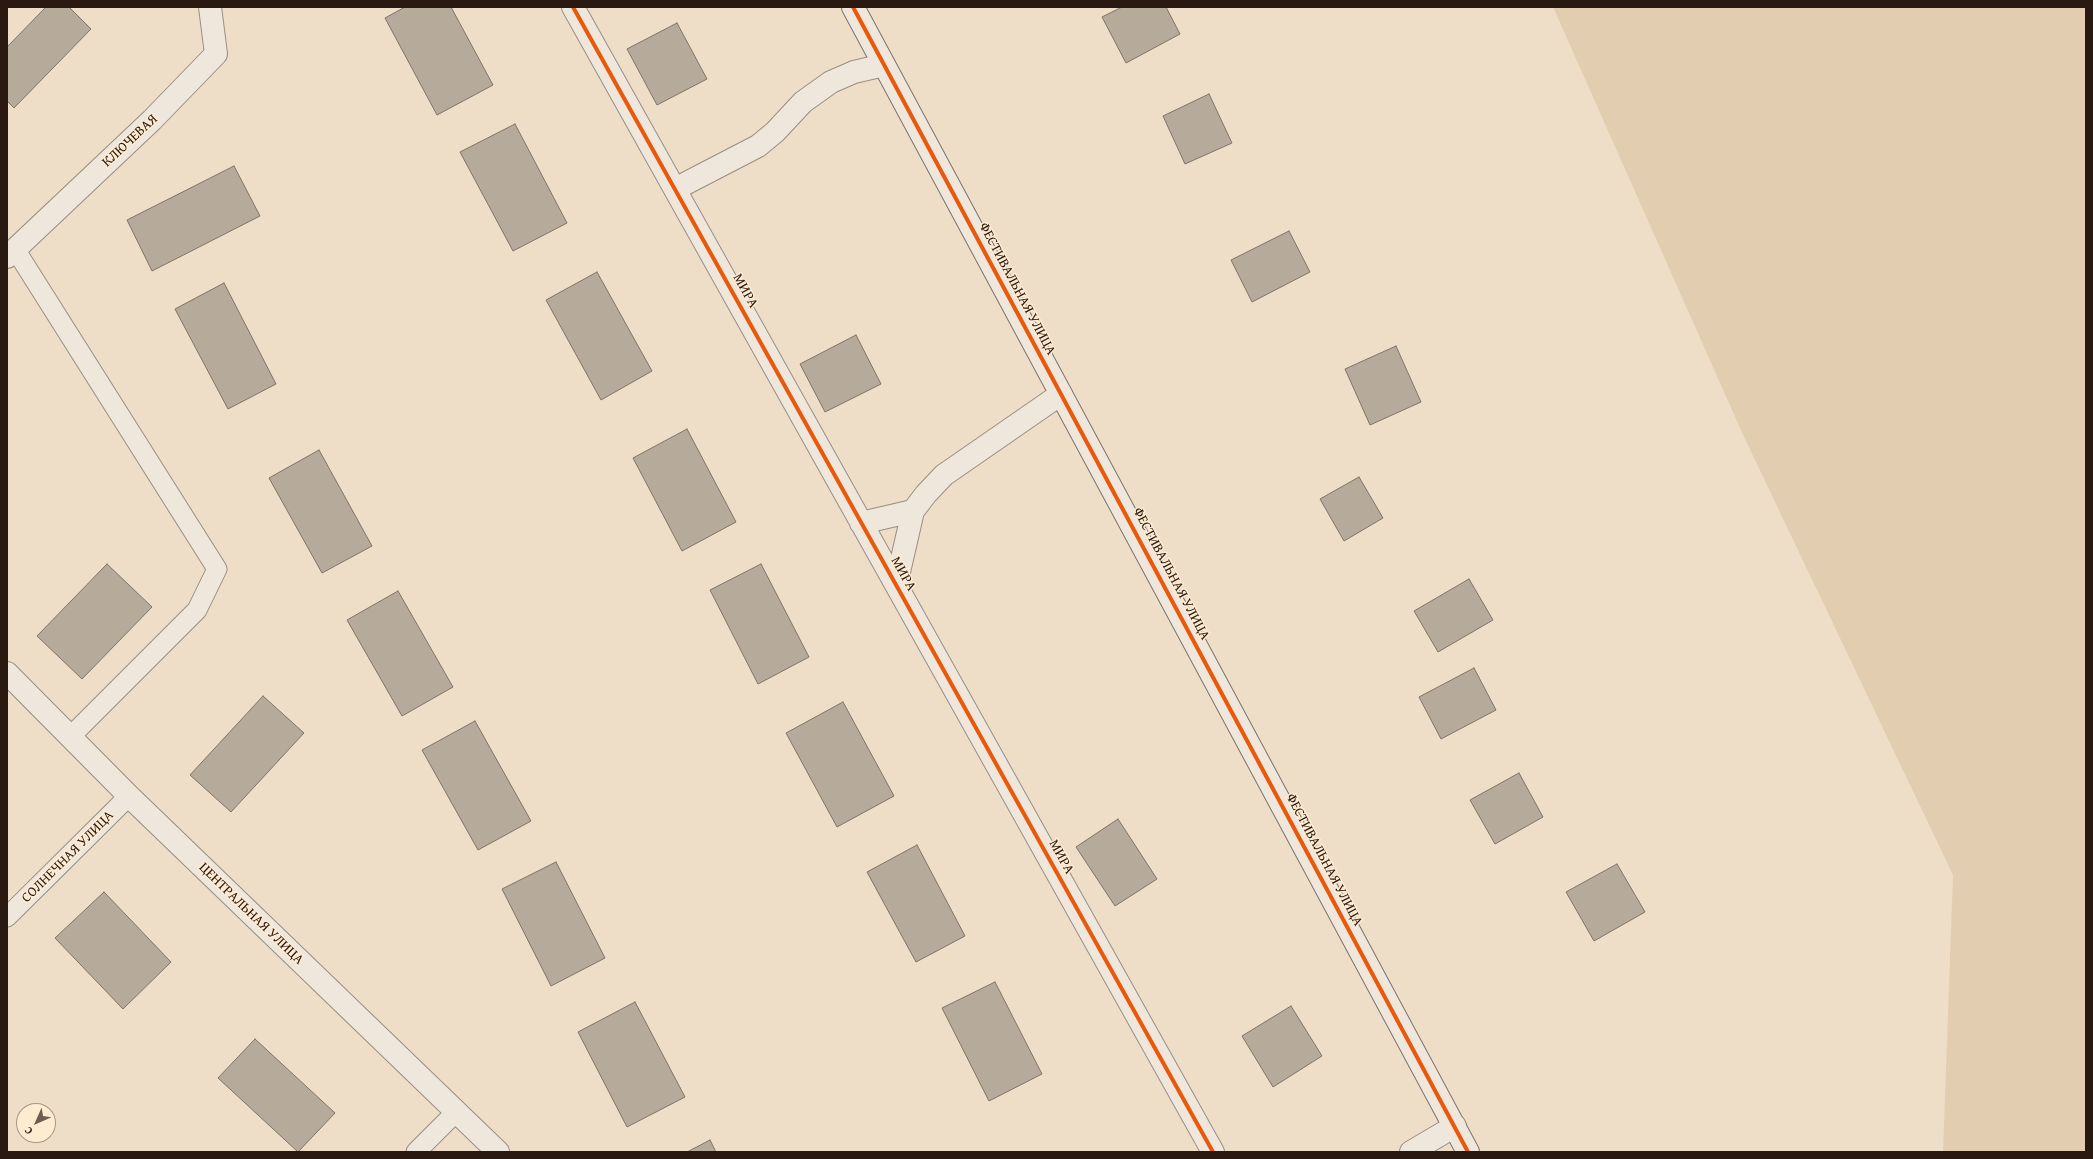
<!DOCTYPE html>
<html>
<head>
<meta charset="utf-8">
<style>
	body { margin:0 }
	#map { position:relative; width:2093px; height:1159px; overflow:hidden; background:#eedec8; font-family:"Gentium Book Plus",serif }
	canvas { display:block }
	.frame { position:absolute; inset:0; border:8px solid #291910; pointer-events:none }
	.north { position:absolute; left:16px; top:1103px; width:40px; height:40px; box-sizing:border-box; background:#feecd2; border:1px solid #a99884; border-radius:50%; rotate:225deg; font-size:11px; font-weight:700; line-height:16px; text-align:center; color:#291910 }
	.north::after { content:''; display:block; margin:auto; width:14px; height:18px; background:#6e5e50; clip-path:polygon(50% 0,100% 100%,50% 72%,0 100%) }
</style>
</head>
<body>
<div id="map">
<canvas width="2093" height="1159"></canvas>
<div class="frame"></div>
<div class="north">С</div>
</div>
<script>
const ctx = document.querySelector('canvas').getContext('2d');
ctx.lineJoin = 'round';
function fill(path, color) { ctx.fillStyle = color; ctx.fill(path, 'evenodd'); }
const toPath = rows => new Path2D(rows.map(r => 'M' + r).join(''));
function strokePath(path, color, width, dash) { ctx.strokeStyle = color; ctx.lineWidth = width; ctx.lineCap = dash ? 'butt' : 'round'; ctx.setLineDash(dash || []); ctx.stroke(path); }
function drawText(font, color, halo, rows, align = 'center') {
  ctx.font = font + ' "Gentium Book Plus",serif'; ctx.lineWidth = 3; ctx.setLineDash([]); ctx.textBaseline = 'middle'; ctx.strokeStyle = halo; ctx.fillStyle = color; for (const [text, x, y, turn = 0] of rows) {
    ctx.save(); ctx.translate(x, y); ctx.rotate((+turn || 0) * Math.PI / 180); ctx.textAlign = isNaN(turn) ? turn : align; if (halo) ctx.strokeText(text, 0, 0); ctx.fillText(text, 0, 0); ctx.restore();
  }
}
fill(toPath([
	[1553,7,2086,7,2086,1152,1943,1152,1953,875,1744,437]
]), '#e2cdb0');
const building = toPath([
	[46,7,69,7,91,29,14,108,7,101,7,47,46,7],
	[405,7,451,7,493,85,437,115,385,18,405,7],
	[1122,7,1166,7,1180,34,1126,63,1102,17,1122,7],
	[677,23,707,79,657,105,627,49,677,23],
	[1209,94,1232,143,1185,164,1163,116,1209,94],
	[515,124,567,223,513,251,460,152,515,124],
	[234,166,260,216,152,271,127,220,234,166],
	[1289,231,1310,272,1252,302,1231,260,1289,231],
	[597,272,652,371,601,400,546,300,597,272],
	[224,283,276,384,228,409,175,309,224,283],
	[856,335,881,384,825,412,800,364,856,335],
	[1396,346,1421,402,1370,425,1345,369,1396,346],
	[687,429,736,522,682,551,633,458,687,429],
	[319,450,372,546,322,573,269,478,319,450],
	[1359,477,1383,518,1344,541,1320,499,1359,477],
	[107,564,152,607,82,679,37,636,107,564],
	[761,564,809,657,758,684,710,590,761,564],
	[1469,579,1493,620,1438,652,1414,611,1469,579],
	[398,591,453,687,402,716,347,620,398,591],
	[1474,668,1496,710,1441,739,1419,697,1474,668],
	[263,696,304,733,231,812,190,775,263,696],
	[843,702,894,796,837,827,786,733,843,702],
	[475,721,531,821,478,850,422,750,475,721],
	[1519,773,1543,817,1495,844,1470,800,1519,773],
	[1118,819,1157,879,1115,906,1076,847,1118,819],
	[917,845,965,936,916,962,867,872,917,845],
	[556,862,605,958,551,986,502,889,556,862],
	[1617,864,1645,912,1594,941,1566,892,1617,864],
	[104,892,171,962,123,1009,55,938,104,892],
	[995,982,1042,1074,989,1101,942,1008,995,982],
	[635,1002,685,1097,627,1127,578,1032,635,1002],
	[1291,1006,1322,1056,1273,1087,1242,1036,1291,1006],
	[255,1039,335,1113,298,1152,218,1078,255,1039],
	[710,1140,716,1152,687,1152,710,1140]
]);
fill(building, '#b6aa9b');
strokePath(building, '#7d7367', 1);
const lane = toPath([
	[15,249,217,569,197,610,70,737],
	[7,917,129,796],
	[416,1152,456,1112]
]);
const street = toPath([
	[573,7,1213,1152],
	[675,189,758,146,775,132,803,102,831,82,854,72,884,65],
	[7,257,152,120,216,54,210,7],
	[861,523,913,511],
	[896,585,913,511,926,494,944,475,1061,394],
	[7,673,129,796,498,1152],
	[1411,1152,1455,1126]
]);
const secondary = toPath([
	[853,7,1468,1152]
]);
strokePath(lane, '#988e80', 21);
strokePath(street, '#988e80', 24);
strokePath(secondary, '#7d7367', 24);
strokePath(lane, '#f0e7dc', 19);
strokePath(street, '#f0e7dc', 22);
strokePath(secondary, '#f0e7dc', 22);
strokePath(toPath([
	[573,7,1213,1152],
	[853,7,1468,1152]
]), '#e8590c', 4);
drawText('14px', '#291910', '#feecd2', [
	["КЛЮЧЕВАЯ",130,141,-43],
	["ФЕСТИВАЛЬНАЯ УЛИЦА",1017,289,62],
	["МИРА",745,291,61],
	["МИРА",903,574,61],
	["ФЕСТИВАЛЬНАЯ УЛИЦА",1171,574,62],
	["СОЛНЕЧНАЯ УЛИЦА",68,857,-45],
	["МИРА",1061,857,61],
	["ФЕСТИВАЛЬНАЯ УЛИЦА",1324,860,62],
	["ЦЕНТРАЛЬНАЯ УЛИЦА",251,914,44]
]);
</script>
</body>
</html>
